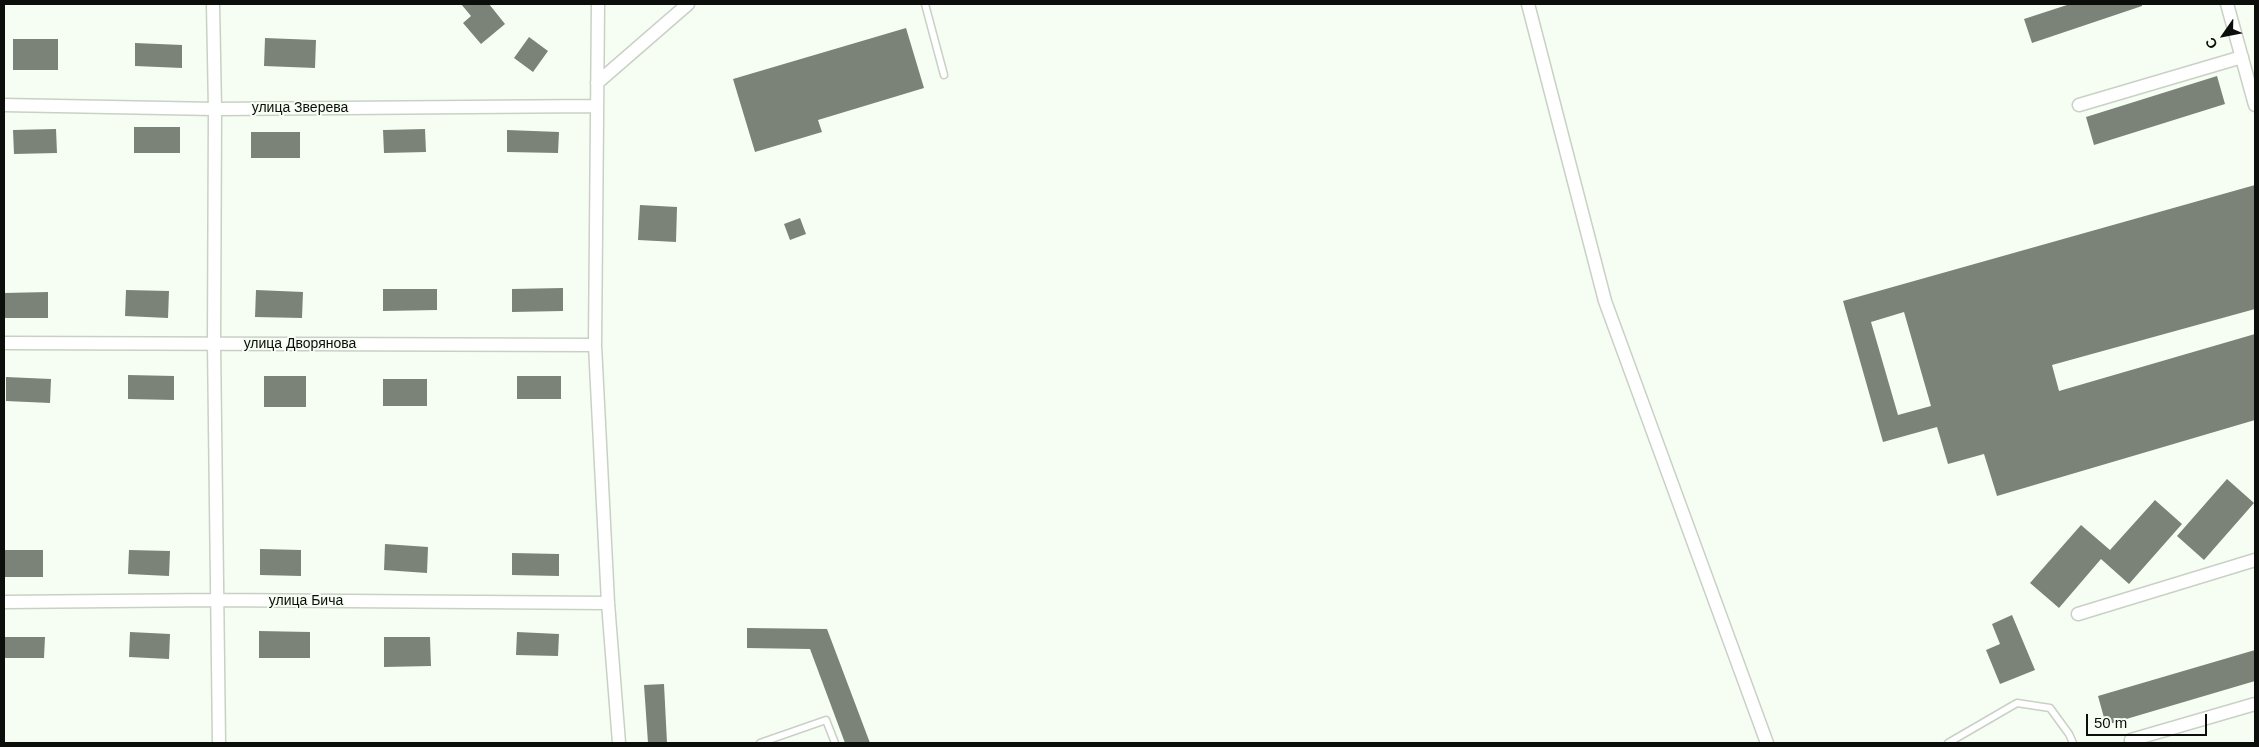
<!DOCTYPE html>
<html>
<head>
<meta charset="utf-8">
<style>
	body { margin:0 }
	#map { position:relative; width:2259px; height:747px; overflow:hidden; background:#f6fef3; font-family:Arial,sans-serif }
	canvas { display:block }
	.frame { position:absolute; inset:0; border:5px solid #0b0e0a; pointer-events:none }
	.north { position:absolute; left:2199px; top:10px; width:50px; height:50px; -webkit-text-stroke:4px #f6fef3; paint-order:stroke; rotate:237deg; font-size:14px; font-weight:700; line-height:20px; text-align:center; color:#0b0e0a }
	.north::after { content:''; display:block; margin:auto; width:18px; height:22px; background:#0b0e0a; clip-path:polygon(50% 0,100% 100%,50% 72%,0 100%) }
	.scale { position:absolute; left:2086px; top:714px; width:121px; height:22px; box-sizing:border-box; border:2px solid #0b0e0a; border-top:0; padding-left:6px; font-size:15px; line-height:18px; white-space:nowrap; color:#0b0e0a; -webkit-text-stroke:4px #f6fef3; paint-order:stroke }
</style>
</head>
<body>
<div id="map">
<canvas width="2259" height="747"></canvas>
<div class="frame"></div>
<div class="north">С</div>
<div class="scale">50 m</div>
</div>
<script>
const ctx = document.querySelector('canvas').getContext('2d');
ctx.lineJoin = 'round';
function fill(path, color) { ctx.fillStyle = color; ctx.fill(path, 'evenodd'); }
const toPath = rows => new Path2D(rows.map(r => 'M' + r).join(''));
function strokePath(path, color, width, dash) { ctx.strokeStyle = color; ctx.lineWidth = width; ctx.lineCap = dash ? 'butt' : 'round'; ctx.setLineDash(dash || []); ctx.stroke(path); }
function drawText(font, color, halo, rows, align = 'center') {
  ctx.font = font + ' Arial,sans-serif'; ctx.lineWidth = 4; ctx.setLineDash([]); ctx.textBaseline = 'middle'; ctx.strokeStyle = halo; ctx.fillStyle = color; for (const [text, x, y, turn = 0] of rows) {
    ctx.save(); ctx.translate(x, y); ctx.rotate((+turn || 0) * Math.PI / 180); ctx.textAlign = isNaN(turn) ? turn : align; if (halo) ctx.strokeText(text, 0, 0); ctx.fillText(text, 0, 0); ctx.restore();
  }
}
fill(toPath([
	[461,4,489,4,505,24,481,44,463,23,471,16],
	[2070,4,2142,4,2142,6,2032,43,2024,19],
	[906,28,924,88,818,120,822,132,755,152,733,79],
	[529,37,548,51,533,72,514,58],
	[265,38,316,40,315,68,264,66],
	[13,39,58,39,58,70,13,70],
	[135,43,182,45,182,68,135,66],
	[2217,76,2225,104,2094,145,2086,117],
	[134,127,180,127,180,153,134,153],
	[56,129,57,153,14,154,13,130],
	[425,129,426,152,384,153,383,130],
	[507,130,559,132,558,153,507,152],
	[251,132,300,132,300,158,251,158],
	[2255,185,2255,309,2052,365,2059,391,2255,334,2255,420,1997,496,1984,454,1948,464,1937,427,1883,442,1843,301],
	[1904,312,1931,406,1898,415,1871,322],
	[640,205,677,207,676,242,638,240],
	[800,218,806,234,790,240,784,224],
	[563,288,563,311,512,312,512,289],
	[383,289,437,289,437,310,383,311],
	[126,290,169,291,168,318,125,316],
	[256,290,303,292,302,318,255,317],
	[48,292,48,318,4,318,4,293],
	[128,375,174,376,174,400,128,399],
	[264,376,306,376,306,407,264,407],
	[517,376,561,376,561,399,517,399],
	[6,377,51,379,50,403,6,401],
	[383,379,427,379,427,406,383,406],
	[2227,479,2254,503,2204,560,2177,536],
	[2155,500,2182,524,2129,584,2101,559,2059,608,2030,583,2081,525,2110,550],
	[385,544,428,547,427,573,384,570],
	[260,549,301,550,301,576,260,575],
	[4,550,43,550,43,577,4,577],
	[129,550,170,551,169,576,128,574],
	[512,553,559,554,559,576,512,575],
	[2012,615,2035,670,2000,684,1986,650,2000,644,1992,624],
	[747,628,827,629,870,743,845,743,810,649,747,648],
	[259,631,310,632,310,658,259,658],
	[130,632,170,634,169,659,129,657],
	[517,632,559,634,558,656,516,655],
	[4,637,45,637,44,658,4,658],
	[384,637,430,637,431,666,384,667],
	[2255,650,2255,681,2106,725,2098,696],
	[664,684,667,743,648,743,644,685]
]), '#7b8379');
const service = toPath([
	[925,4,944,75],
	[760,743,826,720,835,743],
	[1948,743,2017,703,2050,708,2069,734,2073,743]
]);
const minor = toPath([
	[213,4,215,109,214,343,219,743],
	[598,4,595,345,608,603,619,743],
	[1528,4,1605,301,1767,743],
	[2227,4,2255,105],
	[597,83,688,4],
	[4,105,215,109,596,106],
	[2079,105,2242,57],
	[4,343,595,345],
	[4,602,216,600,608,603],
	[2078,614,2255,560],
	[2131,740,2255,704]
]);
strokePath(service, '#c9d1c6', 9);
strokePath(minor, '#c9d1c6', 15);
strokePath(service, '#fff', 6);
strokePath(minor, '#fff', 12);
drawText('14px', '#0b0e0a', '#f6fef3', [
	["улица Зверева",300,108],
	["улица Дворянова",300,344],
	["улица Бича",306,601]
]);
</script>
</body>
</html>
